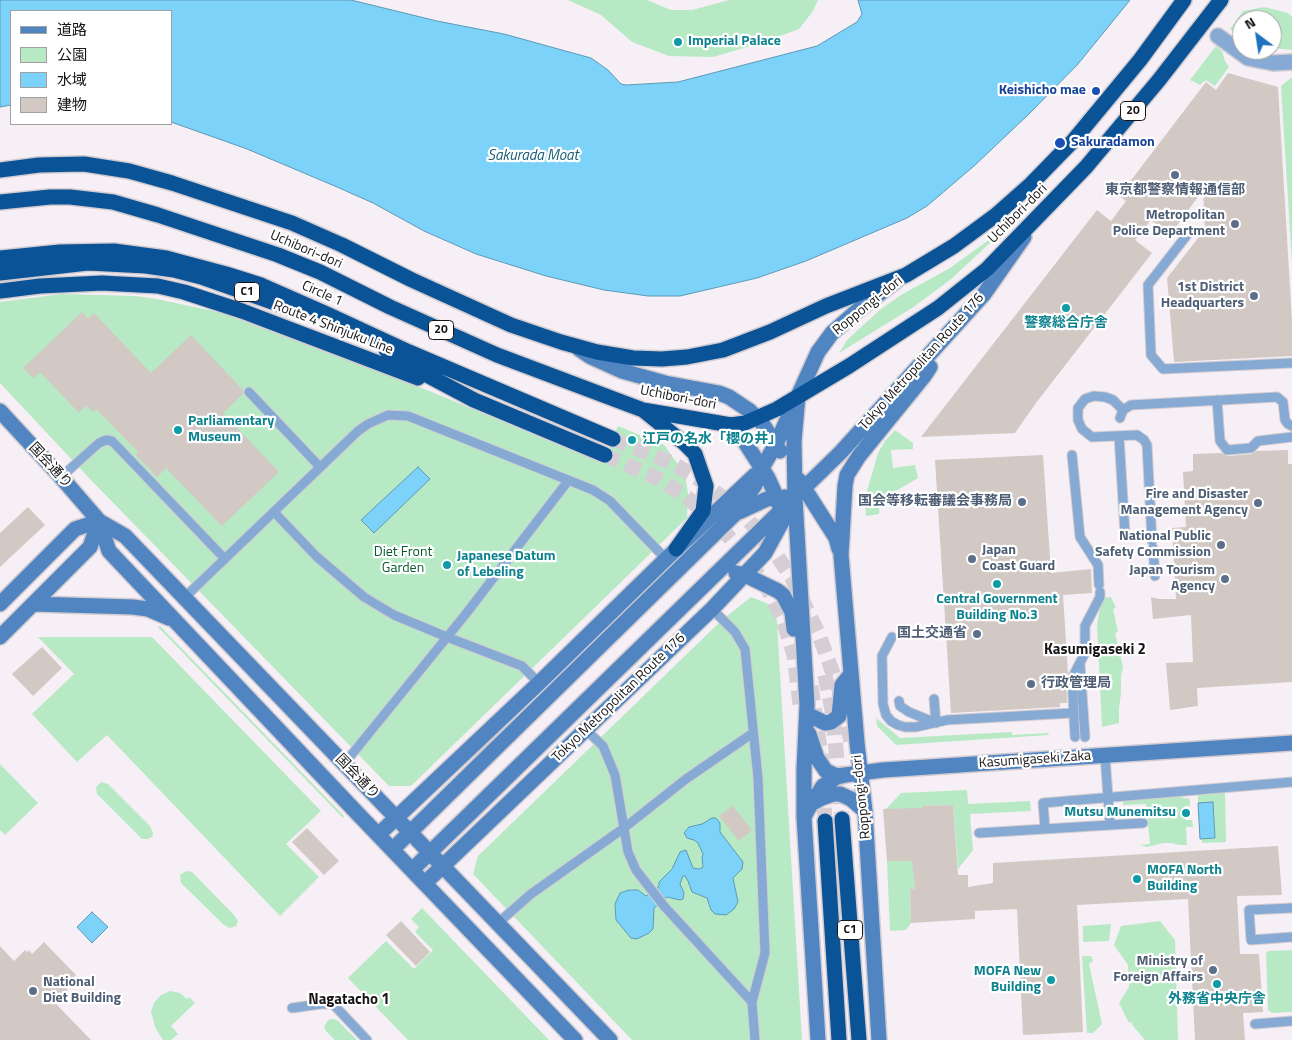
<!DOCTYPE html>
<html>
<head>
<meta charset="utf-8">
<style>
	body { margin:0 }
	#map { position:relative; width:1292px; height:1040px; overflow:hidden; background:#f6eff5; font-family:"Titillium Web","Noto Sans JP",sans-serif }
	canvas { display:block }
	.legend { position:absolute; left:10px; top:10px; width:162px; height:115px; box-sizing:border-box; background:#fff; border:1px solid #a2a1a2; margin:0; padding:6px 9px; list-style:none; font-size:15px; color:#171517 }
	.legend li { display:flex; align-items:center; gap:10px; height:25px }
	.legend b { width:25px; border:1px solid #a2a1a2 }
	.north { position:absolute; left:1232px; top:10px; width:50px; height:50px; box-sizing:border-box; background:#fff; border:1px solid #a2a1a2; border-radius:50%; rotate:329deg; font-size:14px; font-weight:700; line-height:20px; text-align:center; color:#171517 }
	.north::after { content:''; display:block; margin:auto; width:18px; height:22px; background:#1e71bf; clip-path:polygon(50% 0,100% 100%,50% 72%,0 100%) }
</style>
</head>
<body>
<div id="map">
<canvas width="1292" height="1040"></canvas>
<ul class="legend">
<li><b style="height:6px;background:#5085c2"></b>道路</li>
<li><b style="height:14px;background:#b7eac4"></b>公園</li>
<li><b style="height:14px;background:#7cd2f9"></b>水域</li>
<li><b style="height:14px;background:#d2c9c5"></b>建物</li>
</ul>
<div class="north">N</div>
</div>
<script>
const ctx = document.querySelector('canvas').getContext('2d');
ctx.lineJoin = 'round';
function fill(path, color) { ctx.fillStyle = color; ctx.fill(path, 'evenodd'); }
const toPath = rows => new Path2D(rows.map(r => 'M' + r).join(''));
function strokePath(path, color, width, dash) { ctx.strokeStyle = color; ctx.lineWidth = width; ctx.lineCap = dash ? 'butt' : 'round'; ctx.setLineDash(dash || []); ctx.stroke(path); }
function drawText(font, color, halo, rows, align = 'center') {
  ctx.font = font + ' "Titillium Web","Noto Sans JP",sans-serif'; ctx.lineWidth = 4.5; ctx.setLineDash([]); ctx.textBaseline = 'middle'; ctx.strokeStyle = halo; ctx.fillStyle = color; for (const [text, x, y, turn = 0] of rows) {
    ctx.save(); ctx.translate(x, y); ctx.rotate((+turn || 0) * Math.PI / 180); ctx.textAlign = isNaN(turn) ? turn : align; if (halo) ctx.strokeText(text, 0, 0); ctx.fillText(text, 0, 0); ctx.restore();
  }
}
fill(toPath([
	[568,0,647,0,671,10,692,10,729,0,818,0,813,11,799,29,761,43,713,57,669,56,632,42,601,15],
	[1264,7,1288,13,1292,17,1292,50,1272,48,1272,20,1242,20,1242,37,1230,29,1243,11],
	[1216,46,1222,51,1225,61,1229,67,1215,86,1206,80,1200,85,1190,80],
	[1292,77,1292,263,1281,86],
	[1003,227,1005,229,950,280,912,308,839,353,847,340,881,309,901,295,950,268,986,242],
	[61,294,136,296,157,299,222,313,432,392,602,463,618,426,664,445,685,474,688,494,687,518,411,786,389,786,90,479,0,383,0,302],
	[895,430,913,443,913,449,891,450,893,468,915,465,918,478,880,500,879,514,866,516,865,498,878,453,885,441],
	[751,597,776,607,802,1040,632,1040,473,874,478,856,722,620],
	[1111,597,1116,608,1113,609,1118,632,1115,633,1123,667,1121,676,1121,693,1119,708,1119,723,1102,727,1097,624,1102,598],
	[160,626,344,816,343,818,158,627],
	[38,637,152,637,321,811,286,844,319,877,280,916,107,735,77,762,32,714,74,674],
	[876,718,900,738,1012,732,1012,735,1048,733,1049,735,896,745,877,726],
	[0,764,38,803,5,835,0,830],
	[101,782,108,784,150,826,153,833,152,837,148,839,142,839,97,794,96,787],
	[967,790,968,804,1030,801,1031,811,970,814,973,850,958,869,953,805,922,806,926,871,914,877,915,889,910,889,911,923,906,930,890,931,887,861,903,861,915,855,886,809,901,793],
	[1225,793,1226,842,1202,843,1202,839,1215,838,1213,803,1198,803,1198,795],
	[1182,795,1183,798,1190,799,1190,806,1185,806,1180,812,1186,820,1192,820,1193,827,1186,827,1187,845,1179,845,1172,843,1163,843,1147,847,1140,845,1150,844,1146,804,1123,805,1123,799],
	[186,871,192,872,234,915,238,921,236,926,230,928,224,925,181,883,180,875],
	[422,908,549,1040,408,1040,348,978,386,941,414,969,433,950,415,932,419,927,411,919],
	[1160,921,1175,940,1178,1040,1145,1040,1134,1027,1131,1022,1129,1023,1119,1003,1129,987,1128,965,1114,945,1121,926],
	[1111,924,1109,941,1083,942,1083,926],
	[1292,950,1292,1012,1272,1013,1268,1010,1266,953,1269,951],
	[1082,956,1091,956,1093,961,1089,964,1102,1024,1093,1033,1087,1033],
	[170,991,180,993,187,999,189,997,195,1003,171,1026,178,1034,171,1040,163,1040,156,1029,151,1012,154,1003,161,995],
	[333,1019,337,1020,357,1040,335,1040,326,1031,324,1027,328,1020]
]), '#b7eac4');
const water = toPath([
	[0,0,351,0,437,21,504,34,591,58,608,70,621,84,626,85,678,82,817,46,857,22,862,14,858,0,1130,0,1078,64,1030,113,974,166,927,206,907,218,806,261,757,278,680,296,648,296,604,290,546,276,476,254,424,231,373,203,337,187,247,149,171,122,171,11,11,11,11,105,0,107,0,0],
	[418,467,430,479,374,533,361,520,418,467],
	[1213,802,1215,838,1200,839,1198,803,1213,802],
	[712,818,716,818,720,823,720,832,743,862,742,869,733,878,738,902,734,909,726,915,715,914,711,910,707,898,692,892,688,881,685,876,683,876,680,884,684,893,683,899,680,900,667,897,654,908,653,929,649,933,637,939,631,938,616,920,615,904,620,893,629,890,638,890,646,896,653,892,659,886,659,882,672,869,680,852,686,850,693,868,699,869,703,867,702,858,703,854,698,843,694,840,687,838,684,833,689,827,702,824,712,818],
	[92,912,108,927,92,943,77,927,92,912]
]);
fill(water, '#7cd2f9');
strokePath(water, '#5e99b5', 1);
fill(toPath([
	[1228,73,1278,87,1292,321,1292,356,1174,362,1167,278,1205,229,1203,190,1170,235,1151,220,1135,240,1152,253,1036,403,1015,433,921,437,1097,210,1111,221,1126,201,1119,196,1206,82,1216,90],
	[82,312,88,319,94,313,151,373,191,335,243,390,243,394,223,413,279,472,222,526,166,468,157,477,136,455,138,452,96,409,93,412,86,406,79,413,40,372,33,378,23,368],
	[1288,450,1288,464,1292,464,1292,682,1197,688,1198,706,1170,710,1166,663,1193,662,1191,615,1153,619,1151,597,1159,599,1176,599,1172,528,1186,527,1183,472,1193,471,1193,454,1221,453,1228,456,1252,454,1256,451],
	[1043,455,1051,573,1091,569,1092,593,1063,595,1068,673,1066,678,1067,703,1060,703,1060,707,951,713,935,460],
	[28,507,45,525,0,567,0,533],
	[42,647,62,668,33,696,12,674],
	[953,805,958,875,968,875,968,887,993,883,993,863,1278,846,1282,895,1237,896,1240,954,1259,954,1263,1012,1243,1013,1245,1040,1195,1040,1188,899,1077,905,1083,1032,1023,1035,1017,909,975,911,975,919,911,923,910,889,915,889,912,861,887,861,883,809,922,808,922,806],
	[733,806,752,830,739,841,719,816],
	[307,828,339,861,324,875,292,842],
	[401,921,430,952,416,966,386,935],
	[44,942,76,975,64,986,68,990,66,992,68,994,57,1005,91,1040,0,1040,0,946,14,961,25,950,27,952,29,950,32,954]
]), '#d2c9c5');
strokePath(toPath([
	[613,439,672,463,702,481,744,515,771,547,792,578,819,635,841,695,851,742],
	[605,455,655,477,684,495,716,522,746,557,768,589,783,620,794,655,800,704],
	[825,675,833,715,842,819],
	[811,686,822,762],
	[823,785,825,821]
]), '#d5ced4', 15, [15, 8]);
const lane = toPath([
	[1187,235,1148,285,1151,355,1163,369,1292,363],
	[249,392,320,467],
	[1217,400,1220,441,1227,450,1251,448,1258,441,1292,437],
	[1123,410,1113,400,1105,397,1094,396,1085,399,1078,408,1078,420,1082,429,1092,437,1137,435,1144,440,1147,445,1152,541],
	[1120,418,1123,410,1131,405,1277,397,1283,402,1285,420,1288,424,1292,426],
	[1119,436,1125,533],
	[1072,455,1080,537,1098,565,1099,585],
	[61,477,99,443,106,440,112,441,225,559],
	[274,512,317,557,364,597,394,615,447,637,522,666,539,683],
	[1153,548,1155,576],
	[184,598,358,431,368,424,388,415,408,416,593,490,610,501,666,559],
	[712,609,735,632,745,649,758,778,765,953,752,1002,755,1040],
	[892,637,882,656,883,704,886,715,891,721,898,725,905,727,916,727,947,720,1073,713],
	[1080,664,1085,737],
	[899,701,900,706,909,712,936,723,934,699],
	[586,730,603,746,615,775,628,852,636,870,664,906,752,1002],
	[1075,737,1072,678,1085,653,1085,626,1100,597,1100,592],
	[1105,756,1110,824],
	[344,764,465,615,568,481],
	[1045,828,1043,803,1292,782],
	[979,833,1143,823],
	[1292,908,1249,910,1251,940,1292,937],
	[498,923,531,894,624,828,686,779,753,733],
	[292,1008,321,1004,333,1004,367,1040],
	[1255,1024,1292,1021]
]);
const street = toPath([
	[1218,36,1248,58,1273,63,1292,62]
]);
const secondary = toPath([
	[579,349,591,357,622,371,665,383,719,393,729,397,750,411,762,423,780,451],
	[0,411,61,477,99,521,125,536,610,1040],
	[731,425,739,433,768,478,777,498,784,519],
	[799,480,836,538,839,549],
	[739,512,767,499,786,497],
	[99,521,109,551,359,815,575,1040],
	[736,573,745,575,778,591,783,595,792,612,794,629],
	[0,604,75,529,99,521],
	[33,604,133,607,148,609,169,618],
	[0,637,90,547,99,521],
	[807,714,825,723,831,722,839,716,842,685,851,674],
	[809,734,817,758,826,771,837,776,883,770,1292,743],
	[812,803,823,786,837,777,846,775],
	[804,817,811,804,822,798,834,794,840,794,851,799,865,811],
	[378,835,539,683,666,559,755,475],
	[393,849,735,514,755,485,762,468,776,444,793,407],
	[412,870,841,452,984,294,1024,237],
	[425,883,712,609,765,553,788,511],
	[818,1040,804,817,804,769,807,705,795,498,794,441,798,396,818,352,832,333,857,311,896,281],
	[879,1040,865,811,857,743,841,555,845,486,847,475,859,456,924,376,930,367]
]);
const highway = toPath([
	[0,170,39,165,84,164,129,171,172,183,292,223,342,245,412,280,511,325,561,342,597,352,633,358,662,359,687,357,723,350,770,332,826,306,906,275,954,246,996,215,1031,184,1073,141,1140,60,1184,0],
	[0,202,50,197,70,197,113,202,158,215,278,255,320,272,390,307,497,355,643,410,731,425,745,423,777,409,849,366,938,308,987,269,1086,167,1159,80,1221,0],
	[0,258,60,252,114,251,166,258,226,274,261,285,327,314,409,352,613,439],
	[0,273,88,263,146,266,174,270,201,277,289,308],
	[0,291,40,286,102,283,158,286,184,292,242,311,418,378],
	[386,350,425,374,474,400],
	[643,410,684,443,695,454,706,486,703,511,676,549],
	[842,819,859,1040],
	[825,821,839,1040]
]);
strokePath(lane, '#d2ccd1', 11);
strokePath(street, '#d2ccd1', 18);
strokePath(secondary, '#d2ccd1', 18);
strokePath(highway, '#d2ccd1', 18);
strokePath(lane, '#86aad3', 9);
strokePath(street, '#86aad3', 15);
strokePath(secondary, '#5085c2', 15);
strokePath(highway, '#0b5397', 15);
const highwayBridge = toPath([
	[474,400,605,455]
]);
strokePath(highwayBridge, '#d2ccd1', 18, []);
strokePath(highwayBridge, '#0b5397', 15);
for (const [x, y, r, color] of [
	[678,42,5,"#0f9aa8"],
	[1096,91,5,"#1a4fb4"],
	[1060,143,6,"#1a4fb4"],
	[1175,175,5,"#5c6f8a"],
	[1235,224,5,"#5c6f8a"],
	[1254,296,5,"#5c6f8a"],
	[1066,308,5,"#0f9aa8"],
	[178,430,5,"#0f9aa8"],
	[632,440,5,"#0f9aa8"],
	[1022,502,5,"#5c6f8a"],
	[1258,503,5,"#5c6f8a"],
	[1221,545,5,"#5c6f8a"],
	[972,559,5,"#5c6f8a"],
	[447,565,5,"#0f9aa8"],
	[1225,579,5,"#5c6f8a"],
	[997,584,5,"#0f9aa8"],
	[977,634,5,"#5c6f8a"],
	[1031,684,5,"#5c6f8a"],
	[1186,813,5,"#0f9aa8"],
	[1137,879,5,"#0f9aa8"],
	[1213,970,5,"#5c6f8a"],
	[1051,980,5,"#0f9aa8"],
	[1217,984,5,"#0f9aa8"],
	[33,991,5,"#5c6f8a"]
]) { const dot = new Path2D(); dot.arc(x, y, r, 0, 2 * Math.PI); ctx.fillStyle = color; ctx.fill(dot); strokePath(dot, '#fff', 2); }
for (const [x, y, w] of [
	[1133,111,25],
	[247,292,25],
	[441,330,25],
	[850,930,25]
]) { const box = new Path2D(); box.roundRect(x - w / 2, y - 9.5, w, 19, 4); ctx.fillStyle = '#fff'; ctx.fill(box); strokePath(box, '#171517', 1); }
drawText('bold 12px', '#171517', null, [
	["20",1133,111],
	["C1",247,292],
	["20",441,330],
	["C1",850,930]
]);
drawText('bold 14px', '#0d838f', '#fff', [
	["Imperial Palace",688,42],
	["警察総合庁舎",1066,324,"center"],
	["Parliamentary",188,422],
	["Museum",188,438],
	["江戸の名水「櫻の井」",642,440],
	["Japanese Datum",457,557],
	["of Lebeling",457,573],
	["Central Government",997,600,"center"],
	["Building No.3",997,616,"center"],
	["Mutsu Munemitsu",1176,813,"right"],
	["MOFA North",1147,871],
	["Building",1147,887],
	["MOFA New",1041,972,"right"],
	["Building",1041,988,"right"],
	["外務省中央庁舎",1217,1000,"center"]
], 'left');
drawText('bold 14px', '#164399', '#fff', [
	["Keishicho mae",1086,91],
	["Sakuradamon",1071,143,"left"]
], 'right');
drawText('bold 14px', '#4e5e75', '#fff', [
	["東京都警察情報通信部",1175,191,"center"],
	["Metropolitan",1225,216],
	["Police Department",1225,232],
	["1st District",1244,288],
	["Headquarters",1244,304],
	["Fire and Disaster",1248,495],
	["Management Agency",1248,511],
	["国会等移転審議会事務局",1012,502],
	["National Public",1211,537],
	["Safety Commission",1211,553],
	["Japan",982,551,"left"],
	["Coast Guard",982,567,"left"],
	["Japan Tourism",1215,571],
	["Agency",1215,587],
	["国土交通省",967,634],
	["行政管理局",1041,684,"left"],
	["Ministry of",1203,962],
	["Foreign Affairs",1203,978],
	["National",43,983,"left"],
	["Diet Building",43,999,"left"]
], 'right');
drawText('14px', '#171517', '#fff', [
	["Uchibori-dori",1018,214,-45],
	["Uchibori-dori",306,250,23],
	["Circle 1",322,294,24],
	["Roppongi-dori",868,306,-39],
	["Route 4 Shinjuku Line",333,328,21],
	["Tokyo Metropolitan Route 176",922,362,-48],
	["Uchibori-dori",678,398,11],
	["国会通り",50,466,47],
	["Tokyo Metropolitan Route 176",619,698,-44],
	["Kasumigaseki Zaka",1035,760,-4],
	["国会通り",357,777,46],
	["Roppongi-dori",862,797,-96]
]);
drawText('14px', '#095a2d', '#fff', [
	["Diet Front",403,553],
	["Garden",403,569]
]);
drawText('italic 15px', '#175b76', '#fff', [
	["Sakurada Moat",533,156]
]);
drawText('bold 15px', '#171517', '#fff', [
	["Kasumigaseki 2",1095,650],
	["Nagatacho 1",349,1000]
]);
</script>
</body>
</html>
